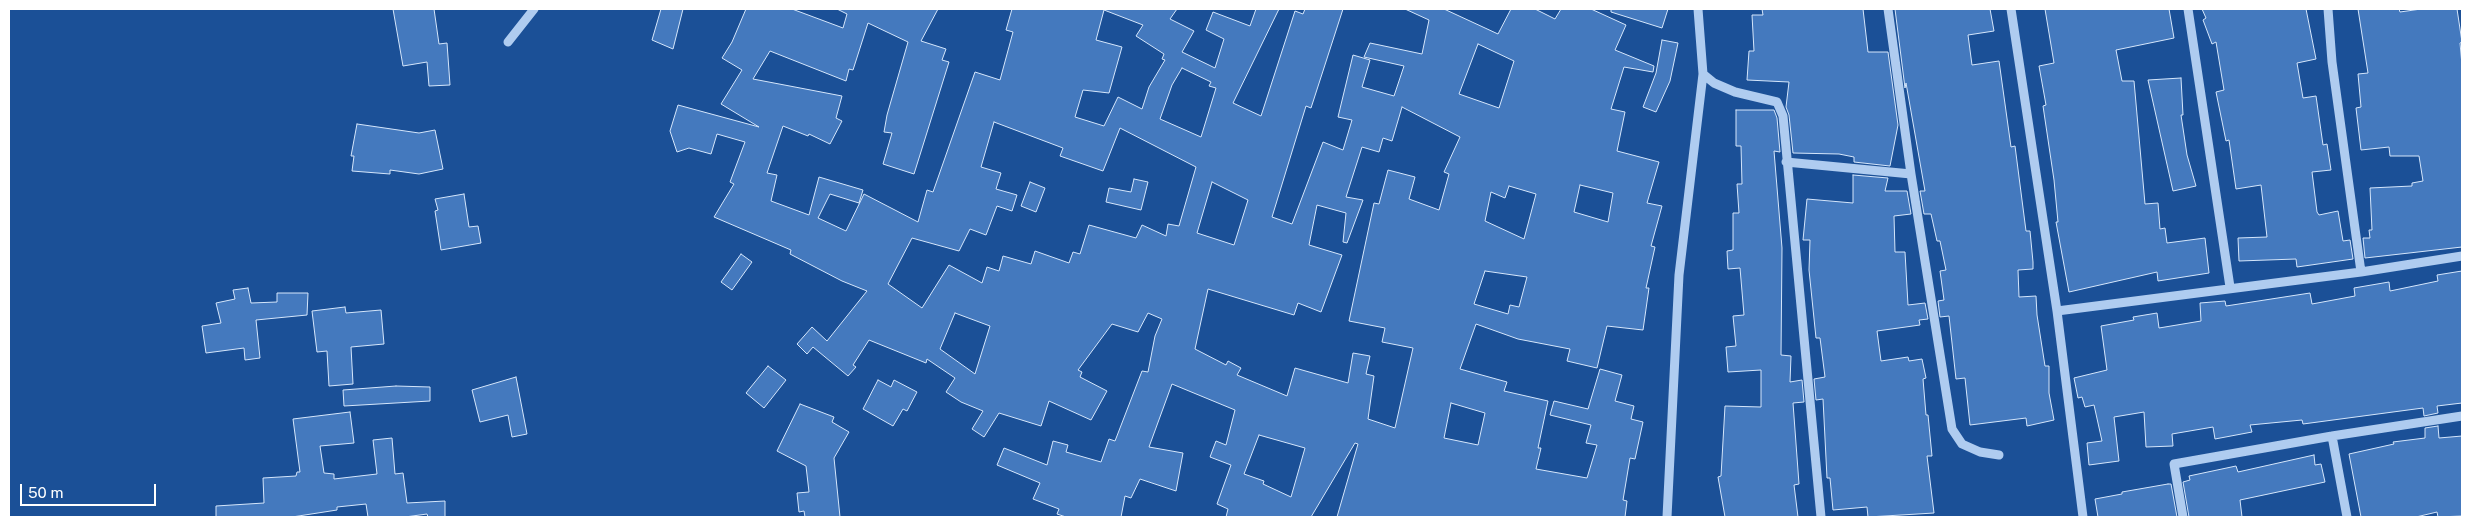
<!DOCTYPE html>
<html>
<head>
<meta charset="utf-8">
<style>
	body { margin:0 }
	#map { position:relative; width:2471px; height:526px; overflow:hidden; background:#1b5097; font-family:"Public Sans",sans-serif }
	canvas { display:block }
	.frame { position:absolute; inset:0; border:10px solid #fff; pointer-events:none }
	.scale { position:absolute; left:20px; top:484px; width:136px; height:22px; box-sizing:border-box; border:2px solid #fff; border-top:0; padding-left:6px; font-size:15px; line-height:18px; white-space:nowrap; color:#fff; -webkit-text-stroke:4px #1b5097; paint-order:stroke }
</style>
</head>
<body>
<div id="map">
<canvas width="2471" height="526"></canvas>
<div class="frame"></div>
<div class="scale">50 m</div>
</div>
<script>
const ctx = document.querySelector('canvas').getContext('2d');
ctx.lineJoin = 'round';
function fill(path, color) { ctx.fillStyle = color; ctx.fill(path, 'evenodd'); }
const toPath = rows => new Path2D(rows.map(r => 'M' + r).join(''));
function strokePath(path, color, width, dash) { ctx.strokeStyle = color; ctx.lineWidth = width; ctx.lineCap = dash ? 'butt' : 'round'; ctx.setLineDash(dash || []); ctx.stroke(path); }
const building = toPath([
	[393,9,434,9,439,44,447,43,450,85,429,86,427,62,403,66,393,9],
	[661,9,683,9,673,49,652,40,661,9],
	[746,9,792,9,843,28,847,14,837,9,938,9,921,41,946,49,942,60,949,62,914,174,883,164,892,133,884,132,887,115,908,42,868,23,853,70,849,69,846,81,770,51,753,79,842,96,836,118,842,121,830,144,809,134,808,136,783,126,767,173,777,175,771,201,809,215,819,177,863,190,859,203,830,194,818,218,846,231,864,194,918,222,927,190,933,192,975,72,1000,80,1013,32,1006,30,1012,9,1177,9,1170,19,1194,31,1182,52,1215,68,1224,39,1206,30,1213,12,1250,26,1256,9,1279,9,1233,103,1261,116,1295,11,1303,14,1305,9,1343,9,1311,108,1306,106,1272,217,1292,224,1323,142,1343,150,1352,120,1338,117,1353,55,1370,60,1362,87,1394,96,1404,66,1364,57,1370,43,1422,54,1429,20,1405,9,1444,9,1498,34,1511,9,1535,9,1555,19,1561,9,1591,9,1626,25,1615,50,1654,66,1653,72,1624,67,1611,109,1625,112,1617,151,1659,162,1647,203,1662,206,1651,246,1655,247,1646,288,1649,288,1643,330,1607,326,1597,368,1567,361,1570,349,1518,339,1476,324,1460,369,1507,382,1504,391,1548,401,1538,448,1541,448,1536,469,1587,478,1597,445,1586,443,1591,425,1550,415,1554,401,1588,409,1600,369,1622,375,1615,401,1634,406,1631,419,1643,422,1635,459,1630,458,1623,500,1627,501,1625,517,1337,517,1358,444,1355,443,1311,517,1226,517,1228,509,1217,504,1231,465,1210,457,1216,441,1226,445,1235,410,1172,384,1149,447,1183,453,1176,491,1140,479,1131,498,1125,496,1121,517,1066,517,1057,514,1059,509,1033,499,1040,483,997,465,1004,448,1047,465,1053,441,1068,445,1066,452,1101,462,1109,439,1115,441,1142,371,1148,372,1155,336,1162,319,1148,313,1138,332,1112,324,1078,370,1082,372,1080,377,1107,391,1091,420,1049,401,1041,426,999,413,984,437,972,429,983,411,961,402,946,392,955,378,927,359,926,363,869,340,853,365,856,367,848,376,813,347,807,354,797,344,812,327,827,341,867,291,842,281,790,254,791,250,714,217,734,184,730,182,745,142,717,134,711,154,689,148,677,152,670,131,678,105,759,127,721,104,742,70,722,58,732,42,746,9],
	[1104,10,1143,25,1136,36,1164,54,1162,59,1165,60,1149,87,1142,109,1118,97,1104,126,1075,117,1083,90,1109,93,1122,47,1096,40,1104,10],
	[1478,44,1514,61,1499,108,1459,94,1478,44],
	[1182,68,1211,82,1209,86,1216,88,1201,137,1160,119,1172,85,1182,68],
	[1402,107,1460,137,1444,172,1449,174,1439,210,1409,199,1415,177,1388,170,1379,204,1374,203,1349,321,1385,328,1382,342,1413,348,1395,428,1368,419,1374,376,1366,374,1370,356,1353,353,1348,383,1295,368,1287,396,1237,375,1241,368,1228,361,1226,365,1195,349,1208,289,1294,315,1298,303,1321,312,1342,255,1309,245,1317,205,1346,213,1343,242,1347,243,1363,200,1346,197,1362,147,1379,152,1383,138,1392,141,1402,107],
	[994,122,1063,148,1060,156,1103,171,1120,128,1196,167,1179,226,1168,224,1166,236,1142,225,1136,238,1089,225,1080,254,1073,252,1069,263,1035,251,1031,264,1003,256,999,271,987,267,982,283,949,265,922,308,888,284,912,238,959,251,970,229,986,235,997,206,1012,211,1017,195,996,189,1001,173,981,167,994,122],
	[1212,182,1248,200,1234,245,1197,233,1212,182],
	[1580,185,1613,193,1608,222,1574,212,1580,185],
	[1509,186,1536,194,1524,239,1485,221,1491,192,1505,198,1509,186],
	[1485,271,1527,277,1519,307,1510,305,1508,314,1474,304,1485,271],
	[955,313,990,326,975,374,940,349,955,313],
	[1451,403,1485,413,1478,445,1444,438,1451,403],
	[1259,435,1305,448,1291,497,1263,484,1264,481,1244,474,1259,435],
	[1611,9,1668,9,1662,28,1611,12,1611,9],
	[1762,9,1863,9,1868,52,1888,52,1898,125,1890,166,1854,162,1854,157,1839,154,1793,153,1789,115,1786,107,1789,82,1747,80,1749,51,1754,51,1752,15,1763,15,1762,9],
	[1895,9,1990,9,1994,31,1968,35,1972,65,1999,61,2011,147,2015,146,2026,231,2030,231,2033,262,2033,269,2018,270,2019,297,2036,296,2037,315,2045,366,2049,366,2049,393,2054,420,2027,426,2026,418,1970,425,1965,378,1956,379,1949,316,1940,317,1938,301,1944,300,1940,271,1946,270,1940,241,1937,241,1931,214,1924,214,1920,191,1925,191,1906,83,1905,88,1895,9],
	[2045,9,2169,9,2174,38,2116,50,2122,81,2134,81,2145,204,2158,203,2160,229,2165,228,2167,243,2205,238,2209,273,2158,281,2157,272,2069,292,2056,222,2058,222,2054,180,2043,106,2046,105,2039,66,2054,63,2045,9],
	[2202,9,2306,9,2316,59,2297,63,2303,98,2316,96,2323,145,2327,144,2331,170,2312,172,2317,212,2319,215,2338,211,2343,241,2350,240,2353,259,2297,267,2296,259,2239,261,2238,238,2267,237,2261,185,2236,189,2229,140,2226,141,2216,92,2224,90,2216,42,2212,44,2203,20,2206,18,2202,9],
	[2358,9,2399,9,2400,12,2421,9,2457,9,2462,42,2460,43,2462,65,2462,247,2365,258,2363,238,2370,238,2369,230,2372,230,2370,188,2412,186,2412,183,2423,181,2419,156,2390,156,2389,147,2361,150,2356,108,2361,107,2358,74,2368,73,2358,9],
	[1662,40,1678,43,1670,81,1656,112,1643,107,1656,73,1662,40],
	[2181,78,2183,115,2181,115,2187,155,2196,186,2173,191,2148,80,2181,78],
	[1736,110,1774,110,1777,118,1780,152,1774,151,1782,248,1781,355,1791,356,1790,382,1802,380,1804,402,1793,403,1799,484,1794,485,1798,517,1725,517,1718,477,1721,476,1725,406,1761,407,1761,370,1728,372,1726,347,1736,346,1733,316,1744,315,1740,268,1728,269,1727,251,1733,250,1733,213,1739,213,1737,184,1742,184,1741,146,1736,146,1736,110],
	[357,124,419,133,435,130,443,169,419,174,390,170,390,174,352,171,354,156,351,156,357,124],
	[1853,175,1888,178,1885,191,1907,191,1911,214,1894,216,1895,252,1905,252,1908,305,1925,303,1928,319,1919,320,1920,325,1877,331,1881,361,1908,357,1909,361,1922,359,1926,378,1923,379,1926,415,1928,415,1932,456,1927,456,1934,513,1868,517,1867,507,1833,510,1830,478,1827,478,1823,399,1816,400,1814,379,1825,377,1820,338,1816,338,1809,270,1810,240,1803,240,1807,199,1853,203,1853,175],
	[1134,179,1148,182,1141,210,1106,202,1109,188,1131,192,1134,179],
	[1030,182,1045,188,1036,212,1021,206,1030,182],
	[464,194,469,227,478,226,481,243,441,250,435,211,438,210,435,199,464,194],
	[741,254,752,262,732,290,721,282,741,254],
	[2462,271,2462,403,2437,406,2438,413,2424,416,2423,408,2303,424,2302,420,2250,425,2252,432,2215,439,2213,427,2172,434,2173,446,2146,447,2144,412,2114,417,2119,461,2089,465,2087,443,2102,441,2094,405,2085,407,2082,397,2078,398,2074,378,2107,370,2101,326,2134,320,2133,317,2157,313,2159,328,2201,321,2200,303,2225,301,2226,306,2310,293,2312,304,2355,296,2354,288,2389,282,2390,291,2438,281,2437,275,2462,271],
	[248,288,251,303,277,302,277,293,308,293,307,315,256,320,260,358,245,360,244,348,206,353,202,326,221,323,216,303,235,299,233,290,248,288],
	[345,307,346,313,381,310,384,344,351,347,353,384,329,386,327,351,317,352,312,311,345,307],
	[768,366,786,380,764,408,746,393,768,366],
	[516,377,527,434,512,437,508,415,480,422,472,390,516,377],
	[878,380,891,387,894,380,917,392,907,411,903,409,893,426,863,409,878,380],
	[396,386,430,387,430,401,344,406,343,390,396,386],
	[800,404,834,417,832,422,849,432,834,458,840,517,805,517,804,511,799,512,797,493,809,492,806,466,777,451,800,404],
	[350,412,354,443,320,446,324,473,334,474,334,479,377,474,373,440,392,438,395,474,403,473,407,503,445,501,445,517,428,517,427,514,405,517,368,517,366,504,337,507,337,510,292,517,216,517,216,506,264,503,263,478,296,476,297,472,300,472,293,419,350,412],
	[2438,426,2439,438,2462,436,2462,516,2438,517,2437,512,2416,517,2361,517,2349,454,2394,444,2393,442,2425,438,2425,428,2438,426],
	[2314,455,2315,465,2321,464,2325,482,2240,500,2242,517,2189,517,2183,482,2190,480,2189,476,2236,466,2238,472,2314,455],
	[2168,484,2171,484,2177,517,2098,517,2095,499,2122,494,2122,492,2168,484]
]);
fill(building, '#4479be');
strokePath(building, '#d5e6fb', 1);
strokePath(toPath([
	[1888,9,1911,174,1952,429,1962,444,1980,452,1999,455],
	[2011,9,2057,311,2083,517],
	[2188,9,2230,287],
	[2328,9,2332,62,2361,272],
	[508,42,534,9],
	[1703,74,1714,83,1735,92,1777,102,1783,116,1821,517],
	[1786,162,1911,174],
	[2057,311,2361,272,2462,256],
	[2332,436,2347,517],
	[1667,517,1679,275,1703,74,1698,9],
	[2183,517,2174,464,2332,436,2462,416]
]), '#afccf0', 9);
</script>
</body>
</html>
